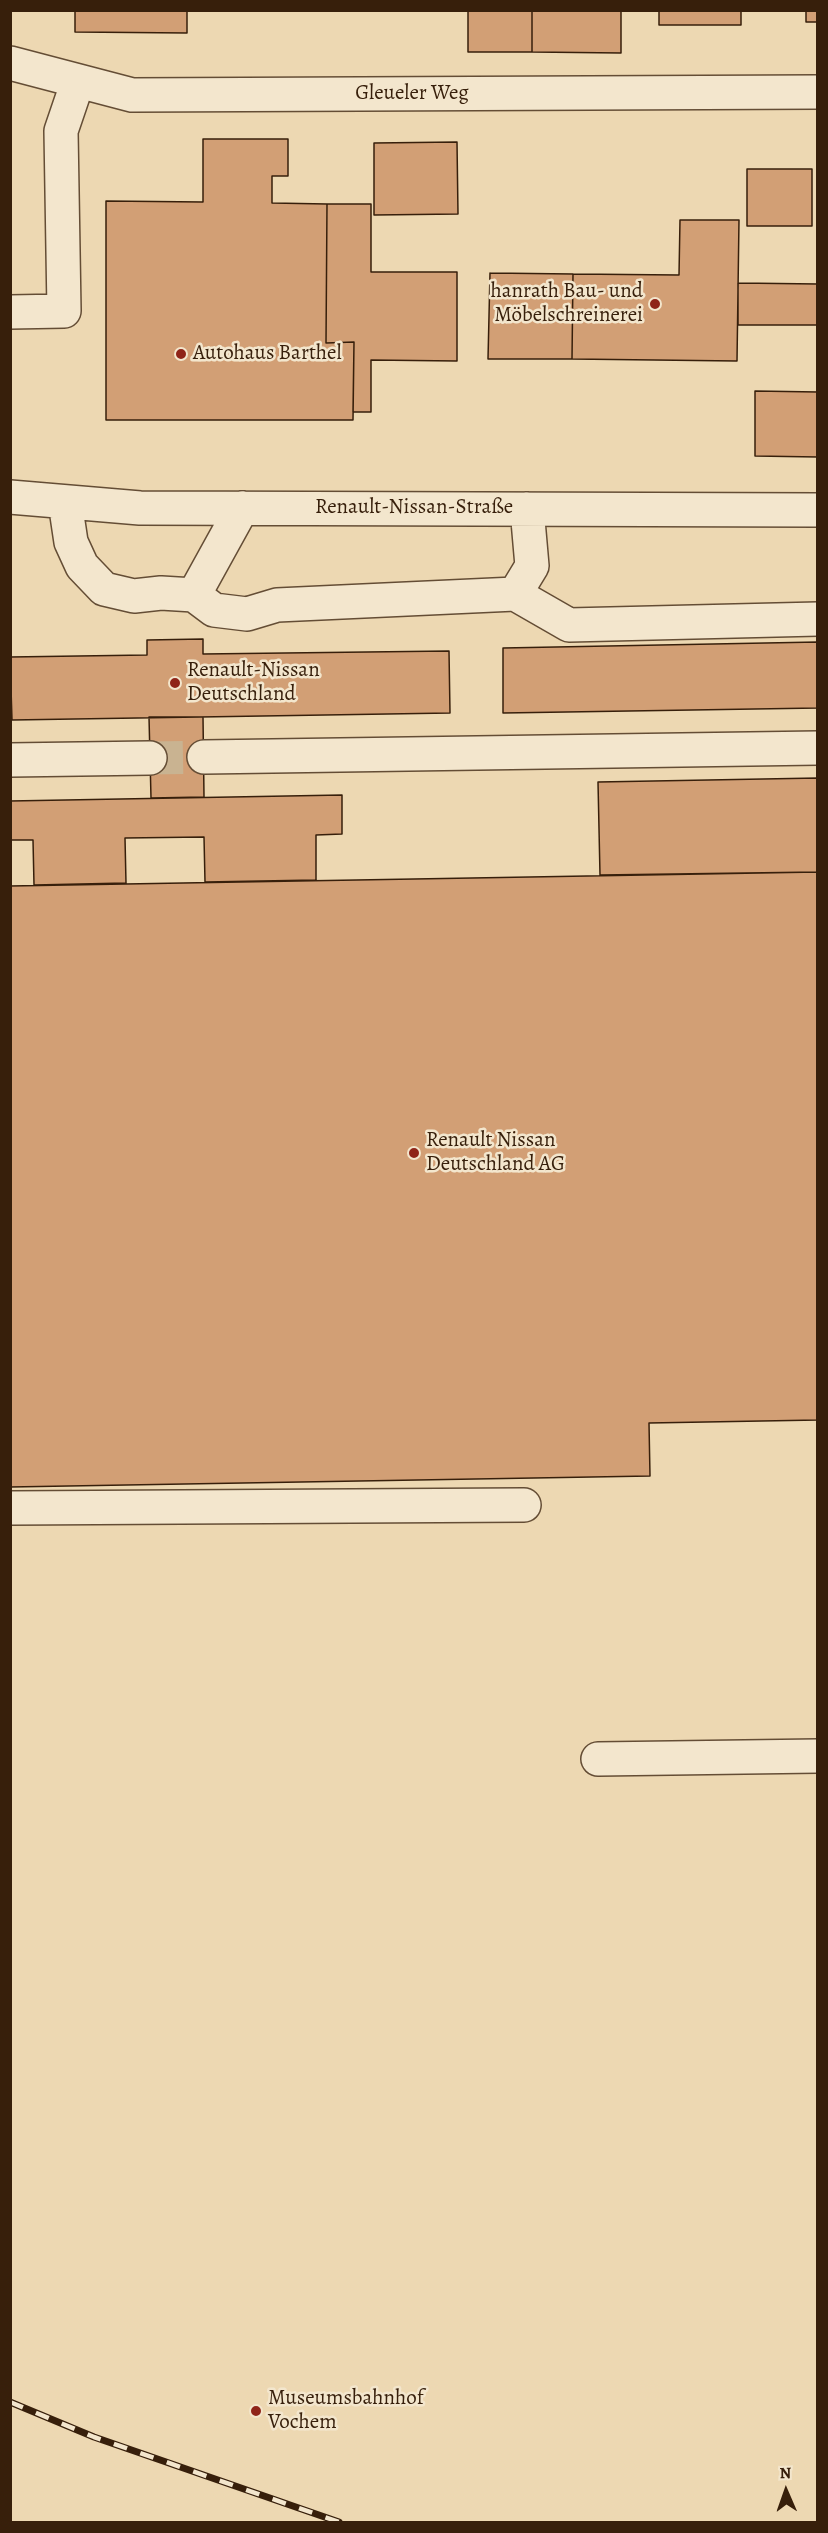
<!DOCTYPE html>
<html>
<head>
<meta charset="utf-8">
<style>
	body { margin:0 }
	#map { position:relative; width:828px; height:2533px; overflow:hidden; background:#edd8b2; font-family:Alegreya,serif }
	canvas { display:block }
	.frame { position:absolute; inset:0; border:12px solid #371f0b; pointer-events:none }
	.north { position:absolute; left:756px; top:2461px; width:60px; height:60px; -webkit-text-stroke:4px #f3e6cd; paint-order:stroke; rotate:358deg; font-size:16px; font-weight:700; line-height:24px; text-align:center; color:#371f0b }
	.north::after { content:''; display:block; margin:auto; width:21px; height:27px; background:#371f0b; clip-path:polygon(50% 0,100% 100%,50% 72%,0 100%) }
</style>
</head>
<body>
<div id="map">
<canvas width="828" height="2533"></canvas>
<div class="frame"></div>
<div class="north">N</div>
</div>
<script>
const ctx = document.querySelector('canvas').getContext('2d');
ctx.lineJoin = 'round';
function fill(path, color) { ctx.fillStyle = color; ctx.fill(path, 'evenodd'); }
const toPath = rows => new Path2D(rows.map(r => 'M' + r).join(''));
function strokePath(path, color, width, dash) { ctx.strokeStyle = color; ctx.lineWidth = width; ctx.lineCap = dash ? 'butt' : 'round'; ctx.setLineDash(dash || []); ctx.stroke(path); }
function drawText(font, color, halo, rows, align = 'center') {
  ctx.font = font + ' Alegreya,serif'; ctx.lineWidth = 5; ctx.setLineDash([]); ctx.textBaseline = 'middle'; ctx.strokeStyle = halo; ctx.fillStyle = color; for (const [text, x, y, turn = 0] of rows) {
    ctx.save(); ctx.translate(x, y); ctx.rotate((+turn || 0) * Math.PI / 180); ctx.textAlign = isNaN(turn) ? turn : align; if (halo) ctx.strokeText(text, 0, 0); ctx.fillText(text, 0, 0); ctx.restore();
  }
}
const building = toPath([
	[75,10,187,10,187,33,75,32,75,10],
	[468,10,532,10,532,52,468,52,468,10],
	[532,10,621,11,621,53,532,52,532,10],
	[659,10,741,10,741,25,659,25,659,10],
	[806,10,818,10,818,22,806,22,806,10],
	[203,139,288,139,288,176,272,176,272,203,327,204,326,343,354,342,353,420,106,420,106,201,203,202,203,139],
	[457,142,458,214,374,215,374,143,457,142],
	[747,169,812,169,812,226,747,226,747,169],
	[327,204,371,204,371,272,457,272,457,361,371,360,371,412,353,412,354,342,326,343,327,204],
	[680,220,739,220,737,361,572,359,573,274,679,275,680,220],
	[490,273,573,274,572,359,488,359,490,273],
	[738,283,818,284,818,325,738,325,738,283],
	[755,391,818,392,818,457,755,456,755,391],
	[203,639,203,654,449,651,450,713,12,720,10,657,147,655,147,640,203,639],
	[818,642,818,708,503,713,503,648,818,642],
	[149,717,203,717,204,797,151,798,149,717],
	[818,778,818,872,600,875,598,782,818,778],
	[342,795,342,834,316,835,316,880,205,882,204,837,125,838,126,883,34,885,33,840,10,840,10,801,342,795],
	[818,872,818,1420,649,1423,650,1476,10,1487,10,886,818,872]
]);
fill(building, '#d29f75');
strokePath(building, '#371f0b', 1.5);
strokePath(toPath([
	[150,758,204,757]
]), '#c9b391', 33, [33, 16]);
const minor = toPath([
	[10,63,132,95,818,92],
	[10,312,64,311,61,131,78,81],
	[10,497,140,508,818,510],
	[65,502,71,542,82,566,104,589,134,596,161,593,194,595,214,610,247,614,277,605,515,594,569,625,818,619],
	[515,594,532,566,527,509],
	[194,595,242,508],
	[204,757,818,748],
	[10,760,150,758],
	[10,1508,524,1505],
	[598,1759,818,1756]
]);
strokePath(minor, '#644d35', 36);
strokePath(minor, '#f3e6cd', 33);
const rail = toPath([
	[10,2402,94,2437,339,2522]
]);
strokePath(rail, '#371f0b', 7);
strokePath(rail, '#f3e6cd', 4.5, [14]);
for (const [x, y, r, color] of [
	[655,304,6,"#8f2418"],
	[181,354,6,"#8f2418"],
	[175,683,6,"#8f2418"],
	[414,1153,6,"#8f2418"],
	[256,2411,6,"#8f2418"]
]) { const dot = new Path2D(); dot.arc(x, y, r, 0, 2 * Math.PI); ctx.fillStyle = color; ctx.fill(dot); strokePath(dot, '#f3e6cd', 2); }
drawText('21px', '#371f0b', '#f3e6cd', [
	["Gleueler Weg",412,94],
	["Renault-Nissan-Straße",414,508]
]);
drawText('21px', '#371f0b', '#f3e6cd', [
	["hanrath Bau- und",643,292,"right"],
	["Möbelschreinerei",643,316,"right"],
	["Autohaus Barthel",193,354],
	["Renault-Nissan",187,671],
	["Deutschland",187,695],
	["Renault Nissan",426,1141],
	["Deutschland AG",426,1165],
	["Museumsbahnhof",268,2399],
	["Vochem",268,2423]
], 'left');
</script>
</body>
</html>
